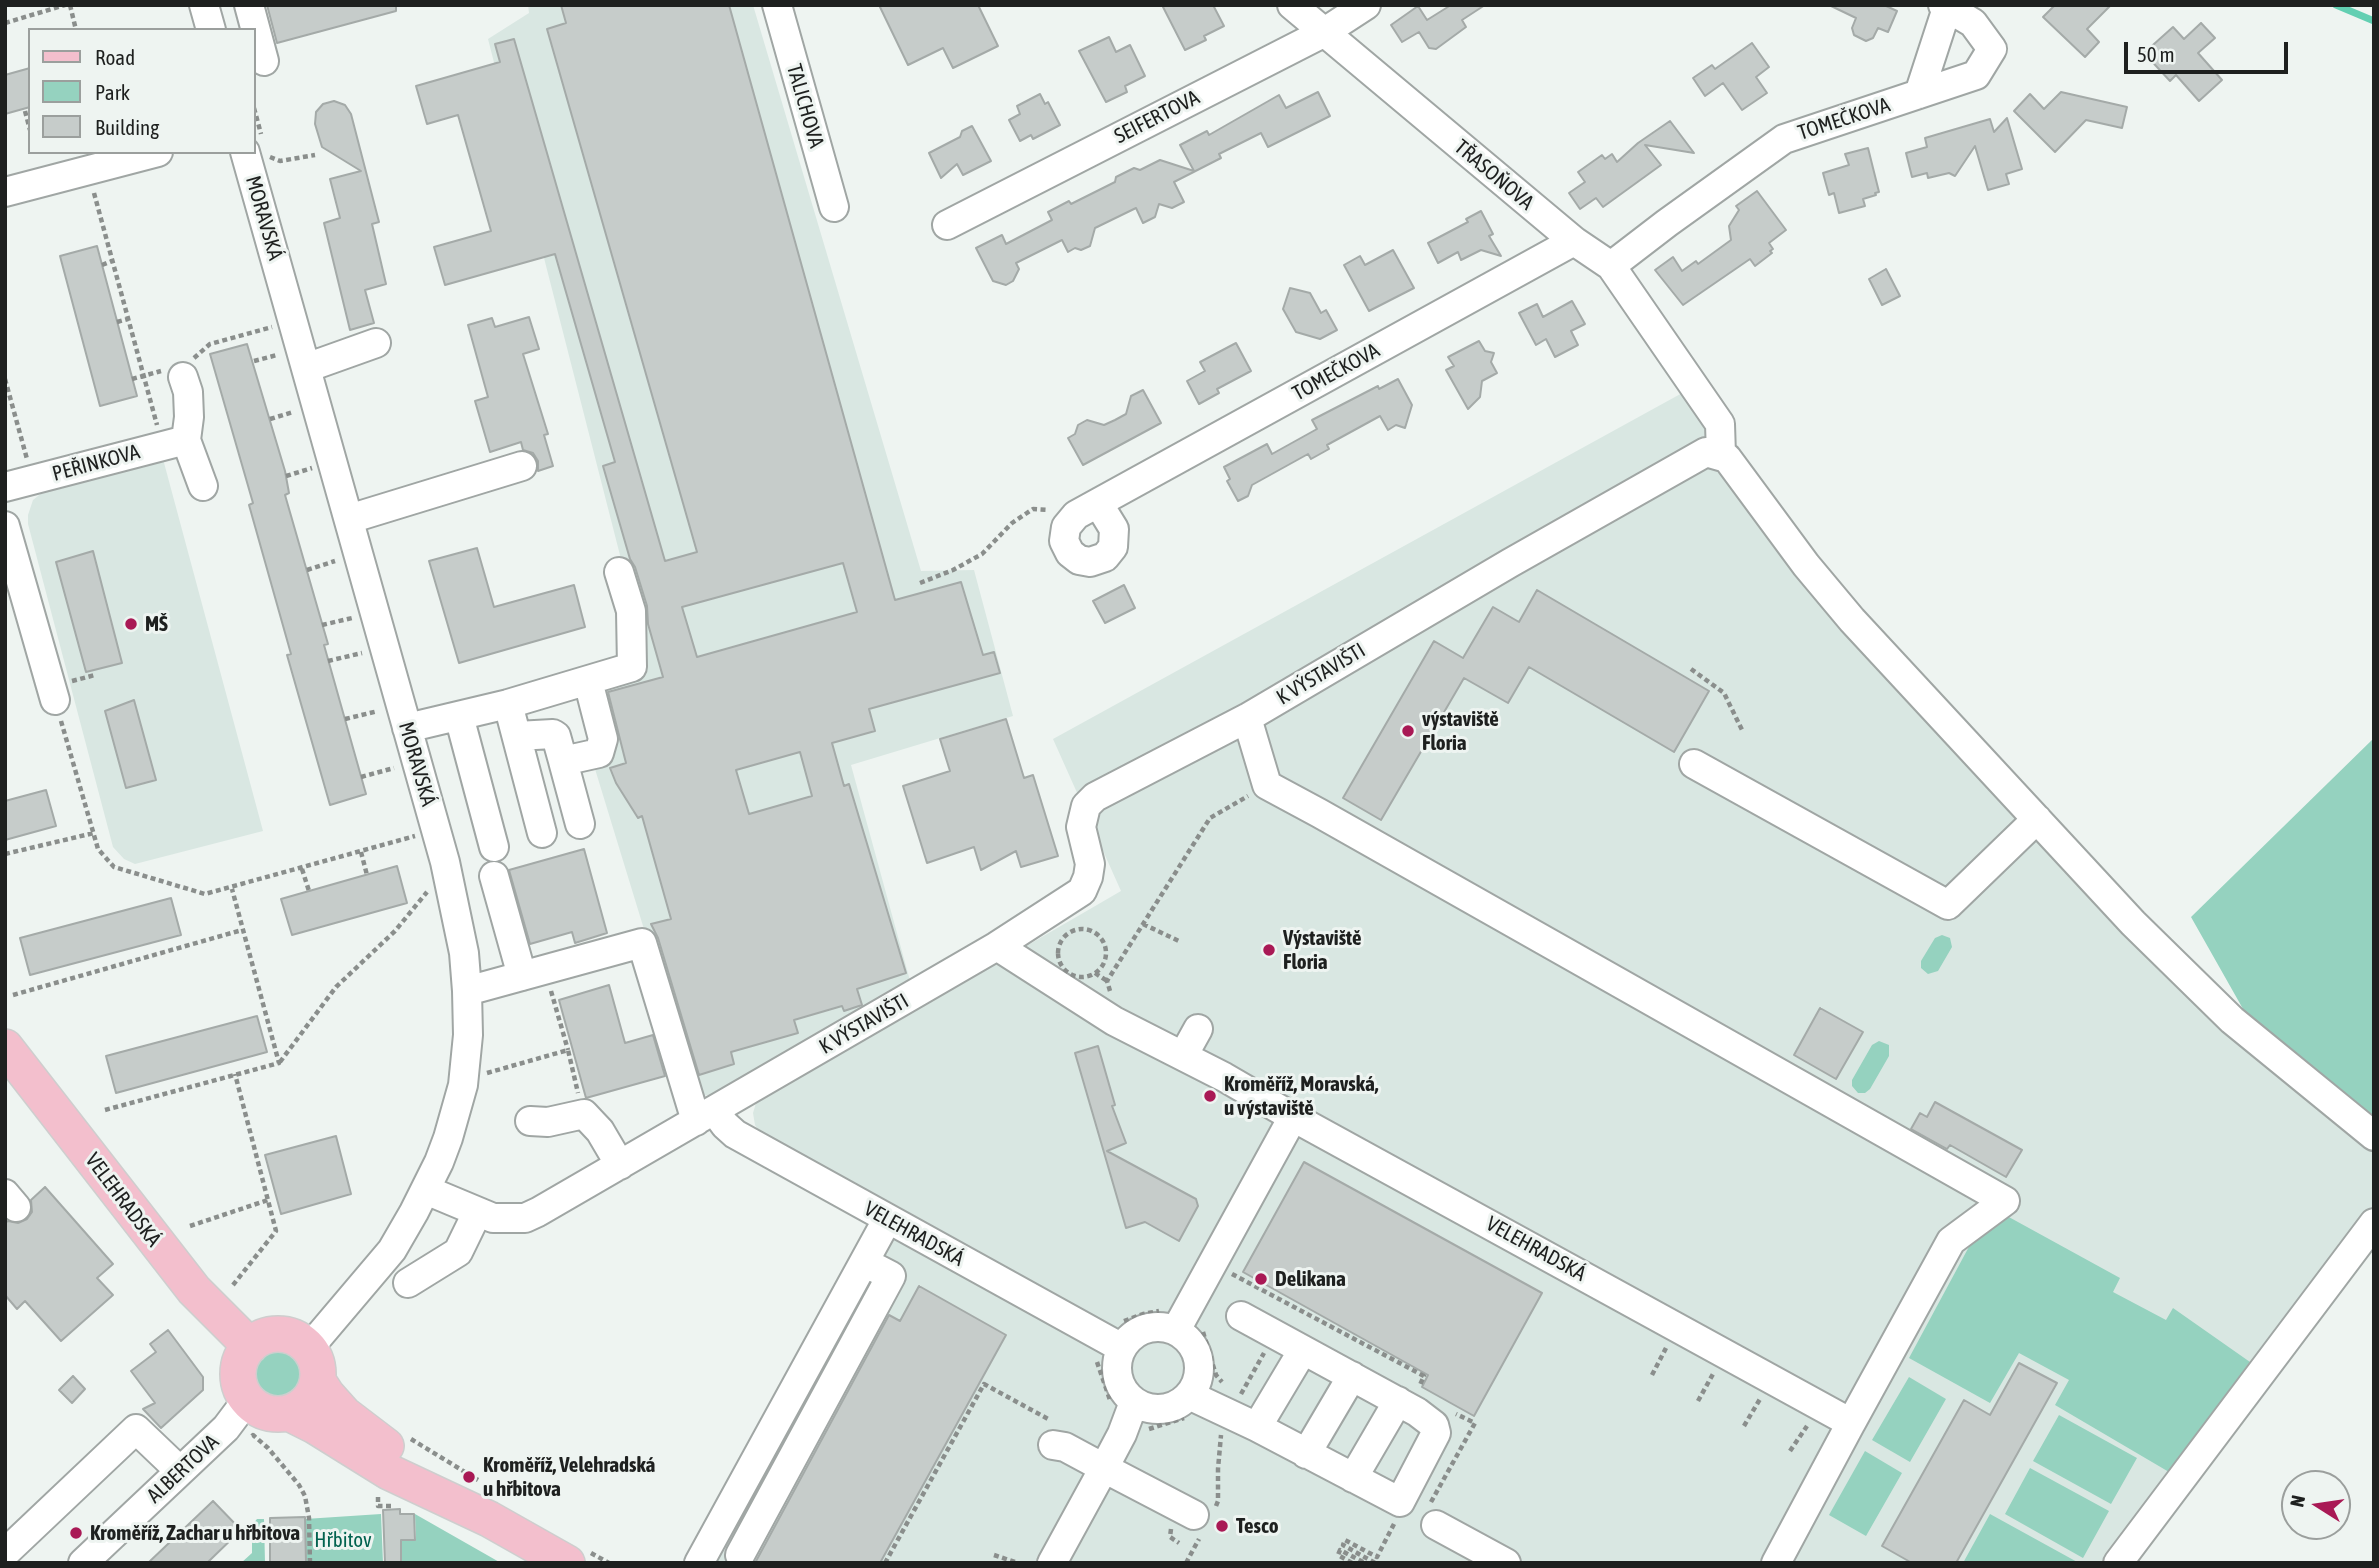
<!DOCTYPE html>
<html>
<head>
<meta charset="utf-8">
<style>
	body { margin:0 }
	#map { position:relative; width:2379px; height:1568px; overflow:hidden; background:#eef4f1; font-family:"Asap Condensed",sans-serif }
	canvas { display:block }
	.frame { position:absolute; inset:0; border:7px solid #1e201f; pointer-events:none }
	.legend { position:absolute; left:28px; top:28px; width:228px; height:126px; box-sizing:border-box; background:#eef4f1; border:2px solid #9b9f9d; margin:0; padding:9px 12px; list-style:none; font-size:21px; color:#1e201f }
	.legend li { display:flex; align-items:center; gap:14px; height:35px }
	.legend b { width:35px; border:2px solid #9b9f9d }
	.north { position:absolute; left:2281px; top:1470px; width:70px; height:70px; box-sizing:border-box; background:#eef4f1; border:2px solid #9b9f9d; border-radius:50%; rotate:282deg; font-size:19px; font-weight:700; line-height:28px; text-align:center; color:#1e201f }
	.north::after { content:''; display:block; margin:auto; width:24px; height:32px; background:#a91955; clip-path:polygon(50% 0,100% 100%,50% 72%,0 100%) }
	.scale { position:absolute; left:2124px; top:42px; width:164px; height:32px; box-sizing:border-box; border:4px solid #1e201f; border-top:0; padding-left:9px; font-size:21px; line-height:24px; white-space:nowrap; color:#1e201f; -webkit-text-stroke:5px #eef4f1; paint-order:stroke }
</style>
</head>
<body>
<div id="map">
<canvas width="2379" height="1568"></canvas>
<div class="frame"></div>
<ul class="legend">
<li><b style="height:9px;background:#f3bfcd"></b>Road</li>
<li><b style="height:19px;background:#95d2bf"></b>Park</li>
<li><b style="height:19px;background:#c6ccca"></b>Building</li>
</ul>
<div class="north">N</div>
<div class="scale">50 m</div>
</div>
<script>
const ctx = document.querySelector('canvas').getContext('2d');
ctx.lineJoin = 'round';
function fill(path, color) { ctx.fillStyle = color; ctx.fill(path, 'evenodd'); }
const toPath = rows => new Path2D(rows.map(r => 'M' + r).join(''));
function strokePath(path, color, width, dash) { ctx.strokeStyle = color; ctx.lineWidth = width; ctx.lineCap = dash ? 'butt' : 'round'; ctx.setLineDash(dash || []); ctx.stroke(path); }
function drawText(font, color, halo, rows, align = 'center') {
  ctx.font = font + ' "Asap Condensed",sans-serif'; ctx.lineWidth = 6; ctx.setLineDash([]); ctx.textBaseline = 'middle'; ctx.strokeStyle = halo; ctx.fillStyle = color; for (const [text, x, y, turn = 0] of rows) {
    ctx.save(); ctx.translate(x, y); ctx.rotate((+turn || 0) * Math.PI / 180); ctx.textAlign = isNaN(turn) ? turn : align; if (halo) ctx.strokeText(text, 0, 0); ctx.fillText(text, 0, 0); ctx.restore();
  }
}
fill(toPath([
	[528,5,753,5,921,571,974,570,1013,716,851,765,912,988,729,1094,695,1096,595,769,614,757,590,665,644,649,488,39,529,13],
	[1684,392,1827,580,2336,1120,2374,1151,2374,1207,2107,1563,713,1563,903,1214,760,1133,755,1125,753,1113,756,1103,1121,891,1053,739],
	[163,459,263,831,135,864,124,859,113,847,28,524,28,515,33,500,44,491]
]), '#d9e7e2');
fill(toPath([
	[2374,738,2374,1136,2247,1016,2191,917],
	[1942,935,1950,938,1952,947,1938,971,1928,974,1921,968,1921,961,1935,938],
	[1879,1041,1889,1045,1889,1056,1870,1089,1865,1093,1858,1093,1852,1086,1852,1080,1872,1045],
	[2007,1216,2120,1278,2113,1292,2166,1320,2173,1308,2250,1362,2169,1472,2055,1405,2069,1380,2019,1353,1990,1403,1909,1358,1971,1243],
	'249 1375a29 29 0 1 1 58 0a29 29 0 1 1-58 0Z',
	[1909,1377,1946,1399,1910,1462,1872,1440],
	[2059,1415,2137,1458,2111,1504,2033,1461],
	[1865,1451,1902,1473,1866,1536,1829,1515],
	[2030,1468,2109,1511,2083,1558,2005,1514],
	[381,1514,383,1563,306,1563,305,1519],
	[415,1514,501,1563,402,1563,401,1541,416,1540],
	[1990,1514,2079,1563,1963,1563],
	[257,1519,264,1519,265,1563,241,1563,252,1553,252,1525]
]), '#95d2bf');
strokePath(toPath([
	[2336,5,2374,21]
]), '#62cfb2', 7);
const building = toPath([
	[267,5,396,5,396,11,277,43,267,5],
	[561,5,729,5,895,600,961,582,983,655,994,652,1000,673,869,709,875,731,832,743,844,786,849,784,906,973,857,989,862,1005,844,1011,842,1006,794,1020,798,1033,731,1052,734,1064,699,1075,658,938,651,924,671,919,642,816,638,818,616,783,610,768,626,763,608,692,663,677,648,624,647,606,635,567,630,559,603,466,615,462,555,254,445,285,434,247,491,231,458,115,427,124,416,86,500,62,495,44,514,39,665,561,697,552,547,29,566,23,561,5],
	[843,563,857,612,697,657,682,607,843,563],
	[800,752,812,796,749,814,736,770,800,752],
	[879,5,978,5,998,46,953,68,943,48,908,65,879,5],
	[1162,5,1213,5,1224,26,1204,36,1206,40,1185,50,1162,5],
	[1451,5,1485,5,1462,20,1466,27,1436,49,1429,48,1419,32,1402,42,1391,25,1418,6,1427,20,1451,5],
	[1829,5,1884,5,1897,11,1888,32,1878,28,1873,38,1866,41,1854,35,1852,28,1856,18,1829,5],
	[2055,5,2111,5,2087,29,2099,42,2085,57,2043,17,2055,5],
	[2201,23,2215,38,2198,53,2222,80,2199,101,2176,75,2170,81,2144,53,2173,27,2184,39,2201,23],
	[1109,37,1116,52,1130,45,1145,76,1125,86,1127,92,1106,102,1079,51,1109,37],
	[1752,43,1769,67,1756,77,1767,93,1742,110,1723,83,1705,96,1693,78,1712,65,1715,69,1752,43],
	[30,68,30,107,5,114,5,75,30,68],
	[1318,92,1330,116,1268,147,1261,133,1219,154,1221,158,1174,182,1184,202,1172,208,1159,204,1155,217,1143,223,1136,208,1095,228,1090,246,1081,250,1075,248,1068,252,1062,240,1016,263,1019,269,1013,281,1006,285,993,281,976,248,1002,235,1006,244,1052,220,1048,212,1069,201,1071,204,1115,182,1116,177,1134,168,1140,170,1160,160,1194,171,1180,145,1207,131,1209,135,1279,95,1286,108,1318,92],
	[2061,92,2127,107,2122,128,2086,120,2055,152,2014,111,2030,94,2044,109,2061,92],
	[1040,94,1045,104,1048,102,1060,125,1033,139,1031,135,1020,141,1009,120,1020,114,1017,106,1040,94],
	[334,101,345,105,351,114,379,222,372,224,386,284,365,290,374,323,350,330,324,223,340,218,330,179,361,171,322,147,315,124,316,112,323,104,334,101],
	[2007,118,2022,169,2006,174,2009,184,1988,190,1975,146,1955,176,1949,173,1928,178,1927,173,1912,177,1906,153,1927,147,1925,138,1990,119,1994,132,2007,118],
	[1670,121,1694,153,1645,145,1661,165,1603,207,1596,198,1580,209,1569,193,1585,182,1578,172,1602,155,1605,159,1612,154,1617,162,1638,143,1670,121],
	[972,126,991,161,963,175,957,164,941,178,929,153,960,137,962,131,972,126],
	[1868,148,1879,192,1875,193,1876,195,1863,199,1865,206,1839,213,1834,193,1829,195,1823,173,1849,165,1845,154,1868,148],
	[1757,191,1786,230,1769,243,1773,249,1770,251,1772,253,1755,266,1750,259,1683,305,1655,270,1673,257,1682,271,1696,261,1698,264,1731,240,1729,226,1739,210,1736,206,1757,191],
	[1481,211,1493,234,1489,236,1501,256,1481,250,1461,260,1458,252,1438,263,1428,243,1468,222,1466,219,1481,211],
	[97,246,137,396,100,406,60,256,97,246],
	[1393,250,1414,288,1369,311,1344,265,1360,256,1365,265,1393,250],
	[1886,269,1900,296,1882,305,1869,279,1886,269],
	[1290,288,1310,293,1321,313,1326,310,1337,330,1320,339,1296,332,1283,309,1290,288],
	[1572,301,1585,324,1571,331,1578,345,1555,357,1546,339,1536,345,1519,313,1537,304,1543,317,1572,301],
	[529,317,539,349,523,354,548,434,544,435,553,466,538,471,538,461,533,453,523,450,521,442,490,452,475,401,488,397,468,325,492,318,495,327,529,317],
	[1479,341,1485,351,1494,353,1491,362,1497,373,1482,381,1480,397,1468,409,1446,370,1454,366,1448,357,1479,341],
	[1236,343,1251,371,1217,389,1219,393,1199,404,1187,381,1205,371,1200,362,1236,343],
	[247,344,285,471,289,493,285,495,328,644,324,645,366,794,330,805,287,655,291,654,249,505,253,503,210,354,247,344],
	[1398,379,1412,405,1405,428,1396,425,1388,430,1380,416,1327,445,1329,449,1311,459,1308,454,1252,485,1248,496,1238,501,1227,481,1230,479,1224,467,1267,444,1272,454,1317,429,1312,420,1378,386,1379,389,1398,379],
	[1143,390,1161,423,1083,465,1068,438,1075,434,1078,425,1087,420,1104,425,1115,420,1126,414,1131,396,1143,390],
	[477,548,494,607,574,585,585,627,459,663,429,561,477,548],
	[93,551,122,663,86,672,56,562,93,551],
	[1124,585,1135,608,1105,623,1093,601,1124,585],
	[1537,590,1709,691,1674,752,1529,667,1508,703,1464,678,1381,820,1343,798,1434,641,1463,658,1493,607,1519,622,1537,590],
	[134,700,156,780,126,788,105,711,134,700],
	[1006,719,1024,778,1033,775,1058,856,1021,867,1016,851,981,870,974,847,927,863,903,786,950,771,940,739,1006,719],
	[46,790,56,826,5,840,5,801,46,790],
	[584,849,607,933,575,943,572,932,530,944,509,870,584,849],
	[397,866,407,903,292,935,281,899,397,866],
	[171,898,181,935,30,975,20,938,171,898],
	[609,985,625,1043,653,1035,665,1076,586,1098,559,1000,609,985],
	[1820,1008,1863,1032,1836,1079,1794,1055,1820,1008],
	[257,1016,267,1052,116,1093,106,1056,257,1016],
	[1098,1046,1115,1105,1112,1106,1126,1143,1107,1151,1196,1199,1198,1206,1179,1241,1145,1222,1126,1228,1075,1053,1098,1046],
	[1935,1102,2022,1150,2006,1177,1950,1145,1947,1149,1911,1129,1920,1113,1927,1117,1935,1102],
	[336,1136,351,1194,281,1214,265,1155,336,1136],
	[1304,1162,1542,1293,1474,1416,1422,1387,1428,1375,1243,1272,1304,1162],
	[45,1187,113,1264,97,1278,113,1295,61,1341,25,1301,17,1309,5,1295,5,1223,8,1221,18,1223,27,1219,32,1212,31,1200,45,1187],
	[919,1286,1006,1335,880,1563,755,1563,889,1315,900,1321,919,1286],
	[168,1330,203,1377,203,1390,161,1428,143,1409,155,1403,131,1371,156,1352,150,1344,168,1330],
	[2019,1363,2057,1383,1956,1563,1912,1563,1882,1546,1964,1400,1990,1415,2019,1363],
	[73,1376,85,1389,72,1403,59,1390,73,1376],
	[213,1501,241,1530,207,1563,148,1563,213,1501],
	[400,1509,400,1514,414,1514,415,1540,401,1540,401,1563,385,1563,383,1510,400,1509],
	[305,1517,306,1563,270,1563,270,1518,305,1517]
]);
fill(building, '#c6ccca');
strokePath(building, '#a4aaa8', 2);
const minor = toPath([
	[204,5,211,30],
	[249,5,264,61],
	[777,5,834,207],
	[1292,5,1574,241,1611,266,1720,424,1721,455],
	[1919,94,1947,8],
	[245,152,445,862,464,953,467,991,468,1035,463,1085,448,1138,439,1162,414,1212,392,1250,309,1348],
	[5,192,158,152],
	[947,225,1323,33,1366,5],
	[1611,266,1667,223,1784,139,1976,75,1992,49,1973,23,1943,5],
	[306,368,376,343],
	[183,377,188,392,189,417,186,440,203,486],
	[5,487,186,440],
	[1098,503,1114,529,1113,547,1105,557,1090,562,1079,560,1070,553,1064,541,1066,527,1076,515,1574,241],
	[349,519,522,466],
	[5,526,55,700],
	[508,704,542,833],
	[459,716,494,847],
	[1247,718,1267,785,1319,813,2005,1201,1951,1241,1851,1423],
	[407,728,508,704,632,667,631,611,619,572],
	[517,736,553,734,556,736,563,761],
	[1694,764,1948,905,2037,819],
	[580,824,563,761,599,753,603,739,588,681],
	[494,876,522,976],
	[997,946,1082,891,1088,877,1090,864,1081,827,1086,806,1095,797,1247,718,1510,563,1706,452,1727,458,1806,565,1852,620,2133,923,2232,1020,2374,1136],
	[467,991,642,943,696,1121],
	[1183,1056,1198,1029],
	[714,1110,725,1125,735,1134,1122,1348],
	[530,1121,548,1122,584,1114,600,1131,620,1165],
	[426,1190,493,1218,525,1218,538,1212,997,946,1114,1021,1224,1077,1293,1117],
	[5,1194,16,1207],
	[408,1283,458,1252,477,1213],
	'1117 1368a41 41 0 1 1 82 0a41 41 0 1 1-82 0Z',
	[1176,1330,1293,1117,1851,1423,1776,1563],
	[1189,1395,1257,1427,1400,1502,1436,1433,1434,1425,1417,1412,1241,1316],
	[1257,1427,1303,1350],
	[1053,1445,1065,1447,1104,1468,1122,1434,1134,1402],
	[1306,1454,1352,1376],
	[1353,1478,1398,1401],
	[1436,1525,1506,1563],
	[5,1553,136,1429,180,1471],
	[740,1555,891,1276,864,1262],
	[83,1563,226,1428,247,1400],
	[699,1563,887,1220],
	[1052,1563,1104,1468,1194,1515],
	[2118,1563,2374,1223]
]);
const major = toPath([
	[5,1047,194,1290,250,1346],
	'238 1374a40 40 0 1 1 80 0a40 40 0 1 1-80 0Z',
	[318,1381,327,1395,344,1414,386,1446],
	[289,1413,315,1426,389,1472,489,1519,567,1563]
]);
strokePath(minor, '#a0a6a4', 32);
strokePath(major, '#cecece', 38);
strokePath(toPath([
	[70,5,76,30],
	[5,23,65,5],
	[254,108,261,134],
	[25,111,30,130],
	[270,157,280,161,315,155],
	[94,193,157,425],
	[102,265,112,261],
	[117,322,128,319],
	[194,358,210,344,272,327],
	[254,361,277,355],
	[5,379,27,459],
	[132,379,161,371],
	[270,419,293,412],
	[286,476,312,468],
	[307,570,335,561],
	[920,583,953,570,982,554,1012,523,1033,509,1049,510],
	[322,625,352,618],
	[328,661,362,653],
	[1691,669,1724,693,1743,732],
	[72,681,95,675],
	[345,719,378,711],
	[61,721,98,849,114,867,205,894,415,836],
	[361,777,394,768],
	[361,852,367,875],
	[5,854,94,833],
	[302,869,309,891],
	[1143,924,1181,942],
	'1058 953a24 24 0 1 1 48 0a24 24 0 1 1-48 0Z',
	[1095,973,1107,981],
	[551,991,568,1050],
	[1110,991,1107,981,1210,818,1248,796],
	[13,995,242,930],
	[280,1062,336,987,395,931,427,892],
	[487,1073,568,1050,578,1093],
	[105,1110,279,1063,232,889],
	[190,1226,268,1200],
	[1232,1274,1424,1376,1419,1387],
	[233,1285,276,1231,235,1074],
	[1124,1321,1143,1314,1159,1311],
	[1203,1332,1216,1375,1222,1382],
	[1097,1362,1110,1400],
	[1652,1375,1666,1348],
	[1241,1394,1264,1353],
	[1698,1401,1713,1374],
	[1744,1426,1760,1399],
	[1149,1429,1184,1418],
	[252,1436,253,1435,268,1448,299,1485,305,1496,309,1518,310,1563],
	[411,1439,478,1480],
	[1790,1451,1807,1426],
	[378,1497,378,1506,392,1506],
	[1431,1502,1475,1423,1456,1414],
	[1216,1506,1218,1501,1218,1469,1221,1435],
	[1171,1529,1170,1537,1179,1543],
	[591,1553,609,1563],
	[994,1555,1018,1563],
	[885,1563,984,1384,1050,1420],
	[1186,1563,1199,1539],
	[1352,1563,1338,1555,1340,1550,1365,1563],
	[1375,1563,1343,1545,1345,1540,1377,1557,1395,1522]
]), '#8a8e8c', 4.5, [5, 3.5]);
strokePath(minor, '#fff', 28);
strokePath(major, '#f3bfcd', 35);
for (const [x, y, r, color] of [
	[131,624,7,"#a91955"],
	[1408,731,7,"#a91955"],
	[1269,950,7,"#a91955"],
	[1210,1096,7,"#a91955"],
	[1261,1279,7,"#a91955"],
	[469,1477,7,"#a91955"],
	[1222,1526,7,"#a91955"],
	[76,1533,7,"#a91955"]
]) { const dot = new Path2D(); dot.arc(x, y, r, 0, 2 * Math.PI); ctx.fillStyle = color; ctx.fill(dot); strokePath(dot, '#eef4f1', 2.5); }
drawText('21px', '#1e201f', '#eef4f1', [
	["TALICHOVA",805,106,74],
	["SEIFERTOVA",1157,117,-27],
	["TOMEČKOVA",1844,119,-18],
	["TŘASOŇOVA",1494,175,40],
	["MORAVSKÁ",264,218,74],
	["TOMEČKOVA",1336,372,-29],
	["PEŘINKOVA",96,463,-15],
	["K VÝSTAVIŠTI",1321,674,-31],
	["MORAVSKÁ",417,764,74],
	["K VÝSTAVIŠTI",864,1024,-30],
	["VELEHRADSKÁ",123,1200,53],
	["VELEHRADSKÁ",914,1234,29],
	["VELEHRADSKÁ",1536,1249,29],
	["ALBERTOVA",183,1469,-43]
]);
drawText('bold 21px', '#1e201f', '#eef4f1', [
	["MŠ",145,624],
	["výstaviště",1422,719],
	["Floria",1422,743],
	["Výstaviště",1283,938],
	["Floria",1283,962],
	["Kroměříž, Moravská,",1224,1084],
	["u výstaviště",1224,1108],
	["Delikana",1275,1279],
	["Kroměříž, Velehradská",483,1465],
	["u hřbitova",483,1489],
	["Tesco",1236,1526],
	["Kroměříž, Zachar u hřbitova",90,1533]
], 'left');
drawText('21px', '#02624f', '#eef4f1', [
	["Hřbitov",343,1540]
]);
</script>
</body>
</html>
